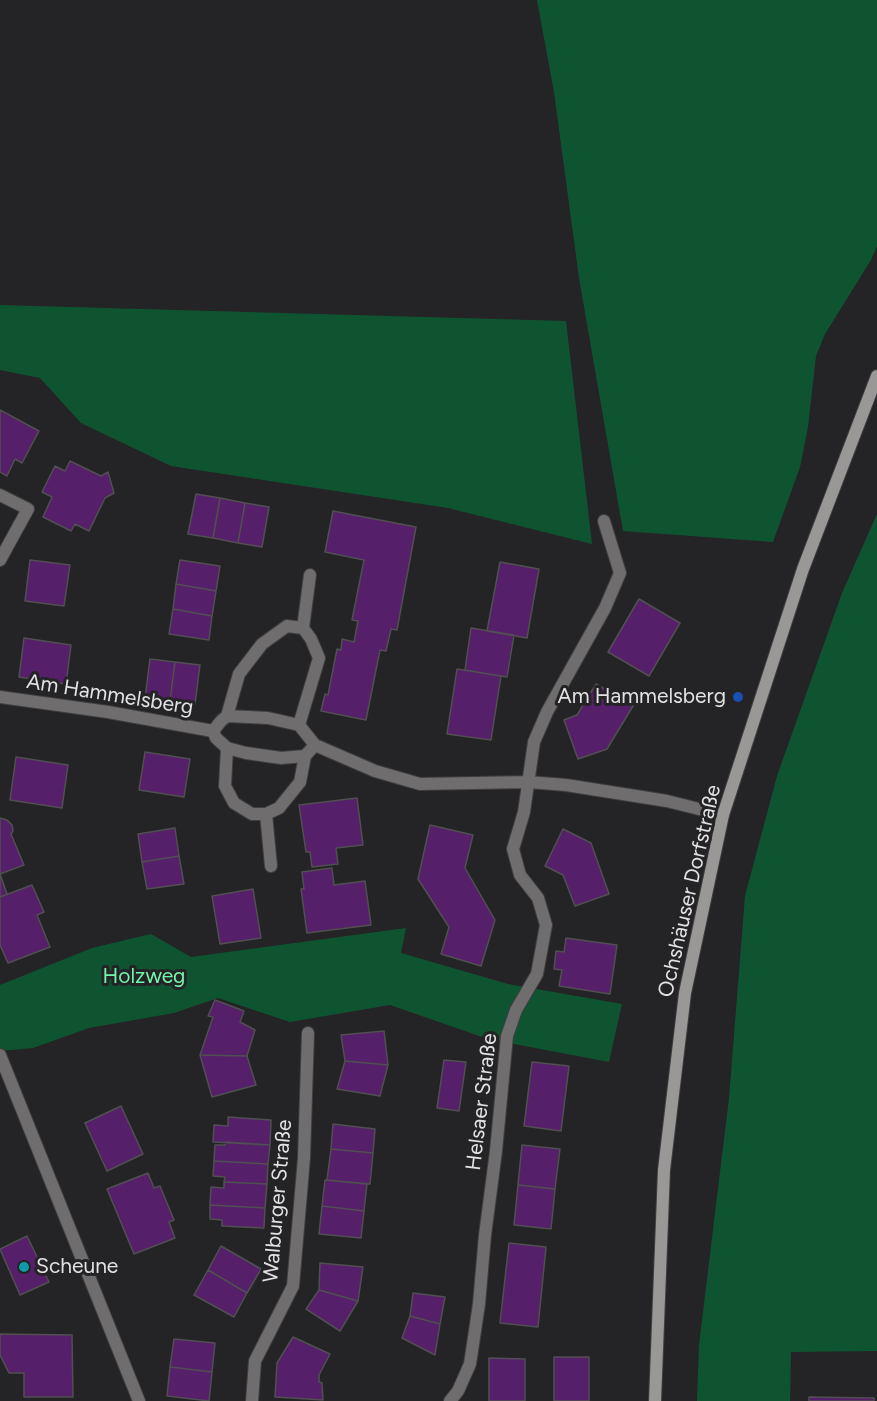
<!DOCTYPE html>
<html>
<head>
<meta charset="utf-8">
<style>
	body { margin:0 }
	canvas { display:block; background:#242325 }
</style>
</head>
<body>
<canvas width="877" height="1401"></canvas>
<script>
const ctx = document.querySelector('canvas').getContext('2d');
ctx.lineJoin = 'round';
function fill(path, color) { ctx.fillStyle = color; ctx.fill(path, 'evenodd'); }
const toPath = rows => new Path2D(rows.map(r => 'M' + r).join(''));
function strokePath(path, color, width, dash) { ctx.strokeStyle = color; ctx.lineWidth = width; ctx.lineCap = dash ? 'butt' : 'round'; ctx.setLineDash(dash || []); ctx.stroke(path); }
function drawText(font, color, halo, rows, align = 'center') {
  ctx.font = font + ' Figtree,sans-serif'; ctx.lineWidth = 6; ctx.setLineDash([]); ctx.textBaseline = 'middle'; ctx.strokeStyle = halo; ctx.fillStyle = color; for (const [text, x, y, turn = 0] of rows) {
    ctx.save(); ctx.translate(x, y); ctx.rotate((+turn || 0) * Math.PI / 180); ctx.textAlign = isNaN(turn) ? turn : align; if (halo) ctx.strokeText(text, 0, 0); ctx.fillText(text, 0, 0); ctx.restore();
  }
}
fill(toPath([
	[537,0,877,0,877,246,871,260,825,334,816,356,808,427,800,467,773,542,623,531,579,278,554,92],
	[0,305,566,321,592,544,448,508,171,466,81,423,40,378,0,370],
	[877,514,877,1351,791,1352,790,1401,697,1401,699,1345,729,1098,745,896,777,776,842,593],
	[406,928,401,953,508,984,622,1004,609,1062,488,1039,390,1005,290,1022,218,998,174,1013,89,1028,33,1048,0,1051,0,985,92,948,151,934,191,957]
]), '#0f5431');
const building = toPath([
	[0,410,39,431,22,463,15,459,7,476,0,472,0,410],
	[70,461,101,476,108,472,114,493,105,498,89,531,75,524,71,531,43,517,52,497,42,492,55,466,65,471,70,461],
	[196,494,220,498,213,538,188,534,196,494],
	[220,498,245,503,238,543,213,538,220,498],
	[245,503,269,507,262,547,238,543,245,503],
	[333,511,416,527,397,630,391,629,386,651,380,650,366,720,321,711,325,694,328,695,337,649,341,650,342,639,354,642,358,621,352,620,364,560,325,552,333,511],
	[30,560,70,565,64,606,25,601,30,560],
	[180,560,220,566,216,591,176,584,180,560],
	[500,562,539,569,527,638,487,631,500,562],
	[176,584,216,591,212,616,173,609,176,584],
	[639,599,680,623,649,676,608,652,639,599],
	[173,609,212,616,209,640,169,634,173,609],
	[471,628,514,635,507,677,465,670,471,628],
	[24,638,71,645,66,684,19,677,24,638],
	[150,659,175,662,170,701,145,698,150,659],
	[175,662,200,665,195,704,170,701,175,662],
	[457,669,501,676,491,740,447,734,457,669],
	[596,684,633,706,607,749,578,759,564,720,577,715,596,684],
	[145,752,190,759,184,797,139,790,145,752],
	[16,757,68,765,62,808,10,800,16,757],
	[357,798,363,845,336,848,338,864,312,867,310,852,306,852,299,805,357,798],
	[0,818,7,820,12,825,13,831,11,834,24,865,0,874,0,818],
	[430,825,473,835,465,868,495,920,481,966,441,954,449,927,418,879,430,825],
	[175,828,179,856,142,862,138,834,175,828],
	[563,829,591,843,609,894,575,906,563,875,545,866,563,829],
	[179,856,184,884,147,889,142,862,179,856],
	[332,868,334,885,365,881,371,925,307,933,301,889,304,889,302,872,332,868],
	[0,874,7,894,0,897,0,874],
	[32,885,44,912,37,915,50,947,8,963,0,945,0,897,32,885],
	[253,889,261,938,220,944,212,896,253,889],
	[566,938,617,945,610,994,559,986,562,970,554,969,556,951,564,952,566,938],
	[215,1000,244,1011,240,1022,255,1030,247,1056,200,1055,213,1017,208,1016,215,1000],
	[384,1031,388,1065,345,1061,341,1035,384,1031],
	[200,1055,247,1056,256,1085,212,1097,200,1055],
	[444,1060,466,1062,459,1111,437,1108,444,1060],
	[345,1061,388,1065,380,1096,337,1089,345,1061],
	[532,1062,569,1066,561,1131,524,1126,532,1062],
	[121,1106,143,1154,107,1171,85,1123,121,1106],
	[228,1117,271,1120,270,1145,213,1142,214,1125,228,1126,228,1117],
	[333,1124,375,1129,373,1153,331,1149,333,1124],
	[226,1142,270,1145,268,1164,214,1161,215,1145,225,1145,226,1142],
	[522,1145,560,1149,555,1189,518,1185,522,1145],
	[331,1149,373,1153,370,1184,327,1180,331,1149],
	[214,1161,268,1164,267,1184,224,1182,225,1177,213,1176,214,1161],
	[148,1173,154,1188,160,1186,174,1220,169,1222,175,1238,134,1254,107,1189,148,1173],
	[325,1180,367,1184,364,1211,322,1206,325,1180],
	[224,1182,267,1184,265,1208,210,1205,211,1187,224,1188,224,1182],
	[518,1185,555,1189,551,1229,514,1225,518,1185],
	[210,1205,265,1208,264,1228,222,1226,222,1220,210,1219,210,1205],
	[322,1206,364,1211,361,1238,319,1234,322,1206],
	[27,1236,49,1282,20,1295,0,1249,27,1236],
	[509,1243,546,1247,538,1327,500,1323,509,1243],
	[221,1246,261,1269,247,1293,208,1270,221,1246],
	[320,1263,363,1267,358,1301,319,1290,320,1263],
	[208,1270,247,1293,234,1317,194,1295,208,1270],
	[319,1290,358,1301,340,1331,306,1309,319,1290],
	[413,1293,445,1297,440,1324,410,1316,413,1293],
	[410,1316,440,1324,435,1355,402,1338,410,1316],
	[0,1334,72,1335,73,1397,24,1397,24,1373,9,1373,0,1355,0,1334],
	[293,1337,330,1354,319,1375,319,1382,322,1383,323,1400,275,1397,277,1363,293,1337],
	[174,1339,215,1343,212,1372,170,1367,174,1339],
	[554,1357,589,1357,589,1401,554,1401,554,1357],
	[489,1358,525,1359,525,1401,489,1401,489,1358],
	[170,1367,212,1372,209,1401,167,1396,170,1367],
	[809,1397,874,1398,874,1401,809,1401,809,1397]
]);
fill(building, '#561f69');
strokePath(building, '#504f51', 1.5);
const minor = toPath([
	[0,495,28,509,0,560],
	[303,628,310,575],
	[0,697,108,712,213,731,216,738,227,748,246,753,281,758,305,756,315,745,375,771,420,784,528,782,566,785,667,801,723,815],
	[227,716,239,674,262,644,287,626,303,628,311,639,319,658,299,725],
	[213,731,221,721,227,716,268,718,299,725,315,745],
	[227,748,225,786,234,803,252,814,266,814,279,808,300,782,305,756],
	[266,814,271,866],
	[0,1055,139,1401],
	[252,1401,255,1361,293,1286,304,1158,308,1033],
	[450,1401,458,1391,470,1364,479,1304,485,1235,496,1151,507,1036,516,1010,537,974,546,925,538,898,520,875,513,849,524,812,534,742,547,712,605,608,620,573,604,521]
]);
const secondary = toPath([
	[655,1401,664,1170,685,993,723,815,803,569,877,376]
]);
strokePath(minor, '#3f3e40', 14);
strokePath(secondary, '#3f3e40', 14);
strokePath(minor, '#6f6d6d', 12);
strokePath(secondary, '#9a9797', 12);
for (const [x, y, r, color] of [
	[738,697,6,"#1a4fb4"],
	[24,1267,6,"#0f9aa8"]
]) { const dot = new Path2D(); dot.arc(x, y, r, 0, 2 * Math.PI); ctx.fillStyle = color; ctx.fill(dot); strokePath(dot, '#242325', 2); }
drawText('21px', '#e2e1e3', '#242325', [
	["Am Hammelsberg",110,695,9],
	["Ochshäuser Dorfstraße",690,891,-77],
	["Helsaer Straße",482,1102,-83],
	["Walburger Straße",278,1201,-85]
]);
drawText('21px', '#e2e1e3', '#242325', [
	["Am Hammelsberg",726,697],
	["Scheune",36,1267,"left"]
], 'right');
drawText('21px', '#71f6aa', '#242325', [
	["Holzweg",144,977]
]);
</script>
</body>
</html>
